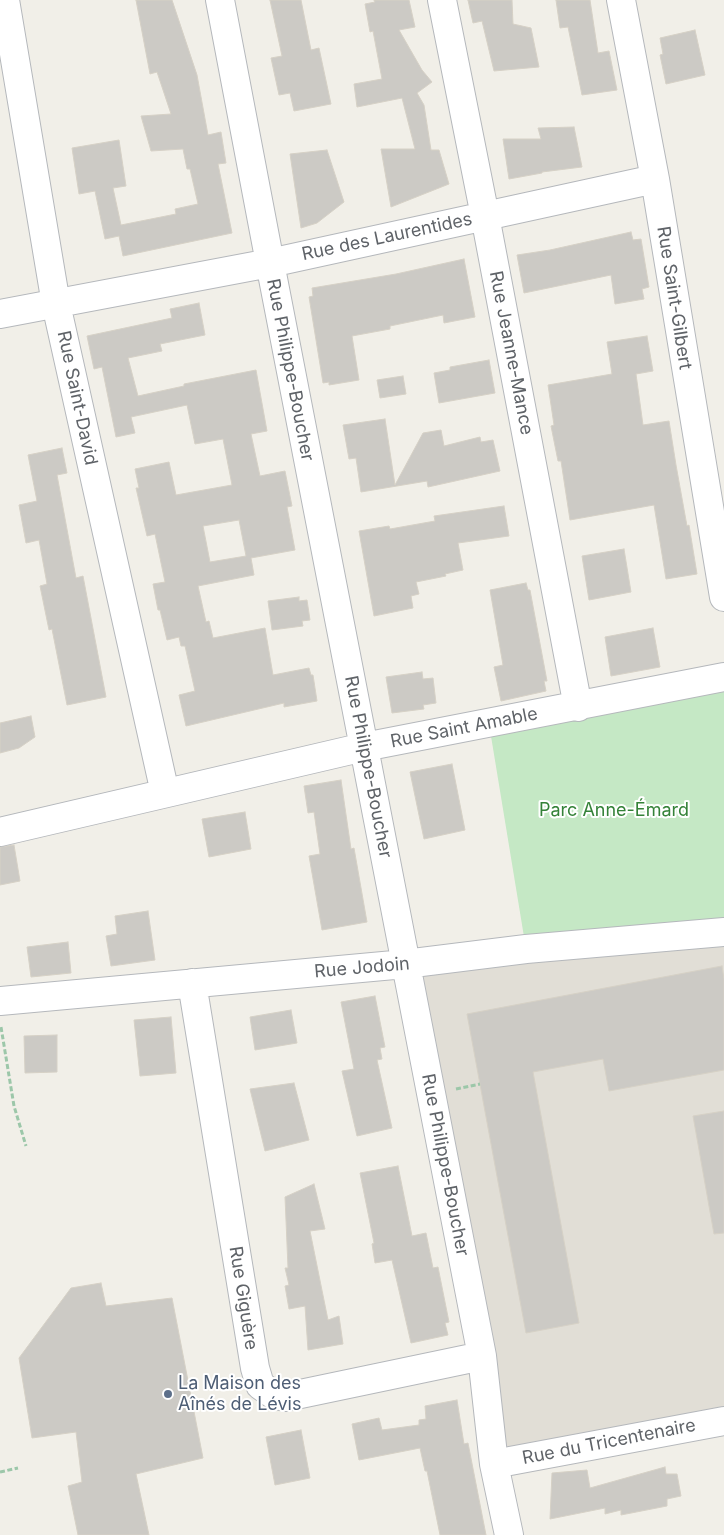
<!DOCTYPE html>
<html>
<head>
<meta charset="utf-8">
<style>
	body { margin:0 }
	canvas { display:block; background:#f1efe8 }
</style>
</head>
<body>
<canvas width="724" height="1535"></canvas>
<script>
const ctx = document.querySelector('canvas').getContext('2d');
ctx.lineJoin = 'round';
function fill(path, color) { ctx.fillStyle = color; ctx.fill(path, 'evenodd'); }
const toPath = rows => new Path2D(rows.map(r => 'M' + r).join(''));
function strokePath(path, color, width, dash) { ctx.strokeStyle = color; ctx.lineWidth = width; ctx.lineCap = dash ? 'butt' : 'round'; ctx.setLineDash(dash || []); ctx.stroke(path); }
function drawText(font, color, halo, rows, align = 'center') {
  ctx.font = font + ' Inter,sans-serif'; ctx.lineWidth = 4; ctx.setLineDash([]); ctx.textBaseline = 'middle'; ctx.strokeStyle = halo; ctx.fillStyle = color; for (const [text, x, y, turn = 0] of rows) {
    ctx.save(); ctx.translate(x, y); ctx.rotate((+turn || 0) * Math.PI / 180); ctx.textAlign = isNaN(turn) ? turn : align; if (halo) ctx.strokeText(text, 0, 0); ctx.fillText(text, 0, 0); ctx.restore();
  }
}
fill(toPath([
	[724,932,724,1421,494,1464,405,964]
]), '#e1ded6');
fill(toPath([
	[724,677,724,932,526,949,489,724]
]), '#c5e8c5');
const building = toPath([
	[136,0,172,0,197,75,208,135,221,132,226,163,218,164,232,233,123,256,119,236,105,239,95,191,79,194,72,148,119,140,126,186,113,188,121,225,176,214,175,209,198,204,190,169,187,169,183,149,151,151,141,116,171,114,157,72,150,74,136,0],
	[270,0,301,0,311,50,319,48,331,104,294,111,290,93,279,95,271,58,282,56,270,0],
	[374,0,409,0,415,27,399,30,422,70,432,82,417,93,424,105,431,150,439,150,449,184,391,207,381,149,415,149,402,98,357,107,354,84,382,79,373,31,370,32,365,4,375,2,374,0],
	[468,0,512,0,513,24,531,28,539,67,494,71,482,21,473,23,468,0],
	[556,0,590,0,598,53,609,51,617,90,582,95,568,27,560,28,556,0],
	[695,30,705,75,666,84,660,55,663,54,660,38,695,30],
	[574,127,582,167,542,172,542,173,509,179,503,139,541,139,538,128,574,127],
	[327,150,344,202,317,223,301,228,290,154,327,150],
	[631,232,633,240,641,239,649,287,642,289,644,299,615,304,611,275,524,293,517,255,550,250,631,232],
	[464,259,475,317,444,323,443,315,390,326,390,329,352,336,359,380,329,385,329,382,323,383,309,297,313,296,312,288,396,274,464,259],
	[199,303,205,335,160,344,162,351,128,358,138,396,184,386,184,384,256,370,267,431,251,434,260,476,285,471,292,506,287,507,295,550,251,558,254,575,198,586,206,622,209,621,213,638,265,628,273,675,309,668,311,675,313,675,317,701,284,707,284,703,186,726,179,695,195,691,185,646,181,646,179,637,167,640,160,610,158,610,153,584,165,582,155,534,147,536,136,488,139,488,135,469,169,462,176,495,232,485,223,439,195,444,187,405,131,417,135,433,116,437,102,367,94,369,87,336,172,318,170,309,199,303],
	[239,520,246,556,210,562,203,526,239,520],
	[647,336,653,371,636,374,643,425,669,421,676,465,687,526,689,525,697,574,666,579,654,505,570,520,561,461,558,461,551,426,554,425,548,385,612,374,607,342,647,336],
	[489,360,495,393,439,403,434,373,450,370,450,367,489,360],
	[403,376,406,394,380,398,377,380,403,376],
	[385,419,395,485,423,433,441,430,444,446,480,437,481,442,493,440,500,471,428,487,427,481,361,492,356,458,349,459,343,425,385,419],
	[62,448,67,473,57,475,76,578,83,576,106,697,67,705,52,629,49,630,40,586,47,584,39,540,26,543,19,505,37,501,28,455,62,448],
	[504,506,509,536,458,543,463,570,445,574,446,576,416,582,419,594,411,596,413,608,374,616,359,531,389,526,390,529,435,521,434,516,504,506],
	[624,549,631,592,589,600,582,556,624,549],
	[526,583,528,590,530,590,547,681,544,681,546,691,501,701,494,667,503,665,490,590,526,583],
	[299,597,299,601,307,600,310,620,302,621,303,626,272,630,268,601,299,597],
	[653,628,660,667,611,676,605,637,653,628],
	[422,672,423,679,433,678,436,703,423,705,424,709,392,713,386,677,422,672],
	[31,716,35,737,19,748,0,753,0,723,31,716],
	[452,764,465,830,424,839,410,772,452,764],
	[341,780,351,849,354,848,367,922,322,930,309,856,320,854,314,812,308,813,304,786,341,780],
	[245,812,251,849,209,857,202,819,245,812],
	[14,845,20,881,0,885,0,847,14,845],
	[148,911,155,960,111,966,106,936,117,934,115,916,148,911],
	[68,942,71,973,31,977,27,947,68,942],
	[722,966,724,979,724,1070,609,1091,603,1059,533,1072,579,1323,526,1333,467,1014,722,966],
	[375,996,385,1047,380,1048,382,1059,377,1060,392,1128,357,1136,342,1071,354,1069,341,1002,375,996],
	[291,1010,297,1043,255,1050,250,1017,291,1010],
	[171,1017,176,1073,140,1076,134,1020,171,1017],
	[57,1035,57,1072,25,1073,24,1036,57,1035],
	[294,1083,309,1140,265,1151,250,1089,294,1083],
	[724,1111,724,1233,714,1234,693,1116,724,1111],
	[398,1166,412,1236,426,1233,433,1268,438,1267,449,1322,445,1323,448,1335,411,1343,392,1260,375,1263,372,1244,374,1243,360,1173,398,1166],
	[314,1184,325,1229,310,1231,328,1320,339,1316,343,1344,308,1350,305,1306,289,1309,285,1286,289,1285,285,1268,288,1268,285,1197,314,1184],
	[101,1283,106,1306,172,1298,203,1458,136,1474,149,1535,78,1535,68,1486,82,1482,76,1432,32,1438,19,1358,71,1288,101,1283],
	[457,1400,464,1444,468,1443,486,1535,440,1535,427,1471,425,1471,420,1448,359,1460,352,1424,379,1418,382,1430,419,1425,419,1420,426,1419,425,1406,457,1400],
	[301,1430,310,1478,275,1485,266,1437,301,1430],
	[665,1467,666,1474,677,1474,681,1496,667,1499,667,1506,621,1515,621,1510,605,1514,605,1508,550,1519,552,1473,587,1470,590,1488,665,1467]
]);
fill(building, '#cccac5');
strokePath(building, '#d6d1c6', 1);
const minor = toPath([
	[5,0,56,304,165,793],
	[220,0,270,263,482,1356,494,1464,509,1535],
	[442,0,485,216,578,707],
	[621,0,655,179,724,597],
	[0,314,270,263,655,179],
	[0,832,364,747,724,677],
	[192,983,255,1368,260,1385,274,1395,286,1397,482,1356],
	[0,1001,405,964,526,949,724,932],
	[494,1464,724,1421]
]);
strokePath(minor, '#b5b8bc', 30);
strokePath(toPath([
	[1,1027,14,1106,26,1146],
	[456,1089,480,1084],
	[0,1472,18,1468]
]), '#9cc7a9', 3, [5, 2.5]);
strokePath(minor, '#fff', 28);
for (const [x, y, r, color] of [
	[168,1394,5,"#5c6f8a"]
]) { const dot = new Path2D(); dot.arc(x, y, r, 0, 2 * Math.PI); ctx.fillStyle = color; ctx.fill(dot); strokePath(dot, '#fff', 2); }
drawText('18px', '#5f6368', '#fff', [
	["Rue des Laurentides",387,237,-12],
	["Rue Saint-Gilbert",674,298,81],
	["Rue Jeanne-Mance",511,353,79],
	["Rue Philippe-Boucher",290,370,79],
	["Rue Saint-David",77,398,78],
	["Rue Saint Amable",464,728,-11],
	["Rue Philippe-Boucher",368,767,79],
	["Rue Jodoin",362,968,-5],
	["Rue Philippe-Boucher",445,1165,79],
	["Rue Giguère",243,1298,81],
	["Rue du Tricentenaire",609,1442,-11]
]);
drawText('18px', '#348238', '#fff', [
	["Parc Anne-Émard",614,811]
]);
drawText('18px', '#4e5e75', '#fff', [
	["La Maison des",178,1384],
	["Aînés de Lévis",178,1405]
], 'left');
</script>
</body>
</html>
